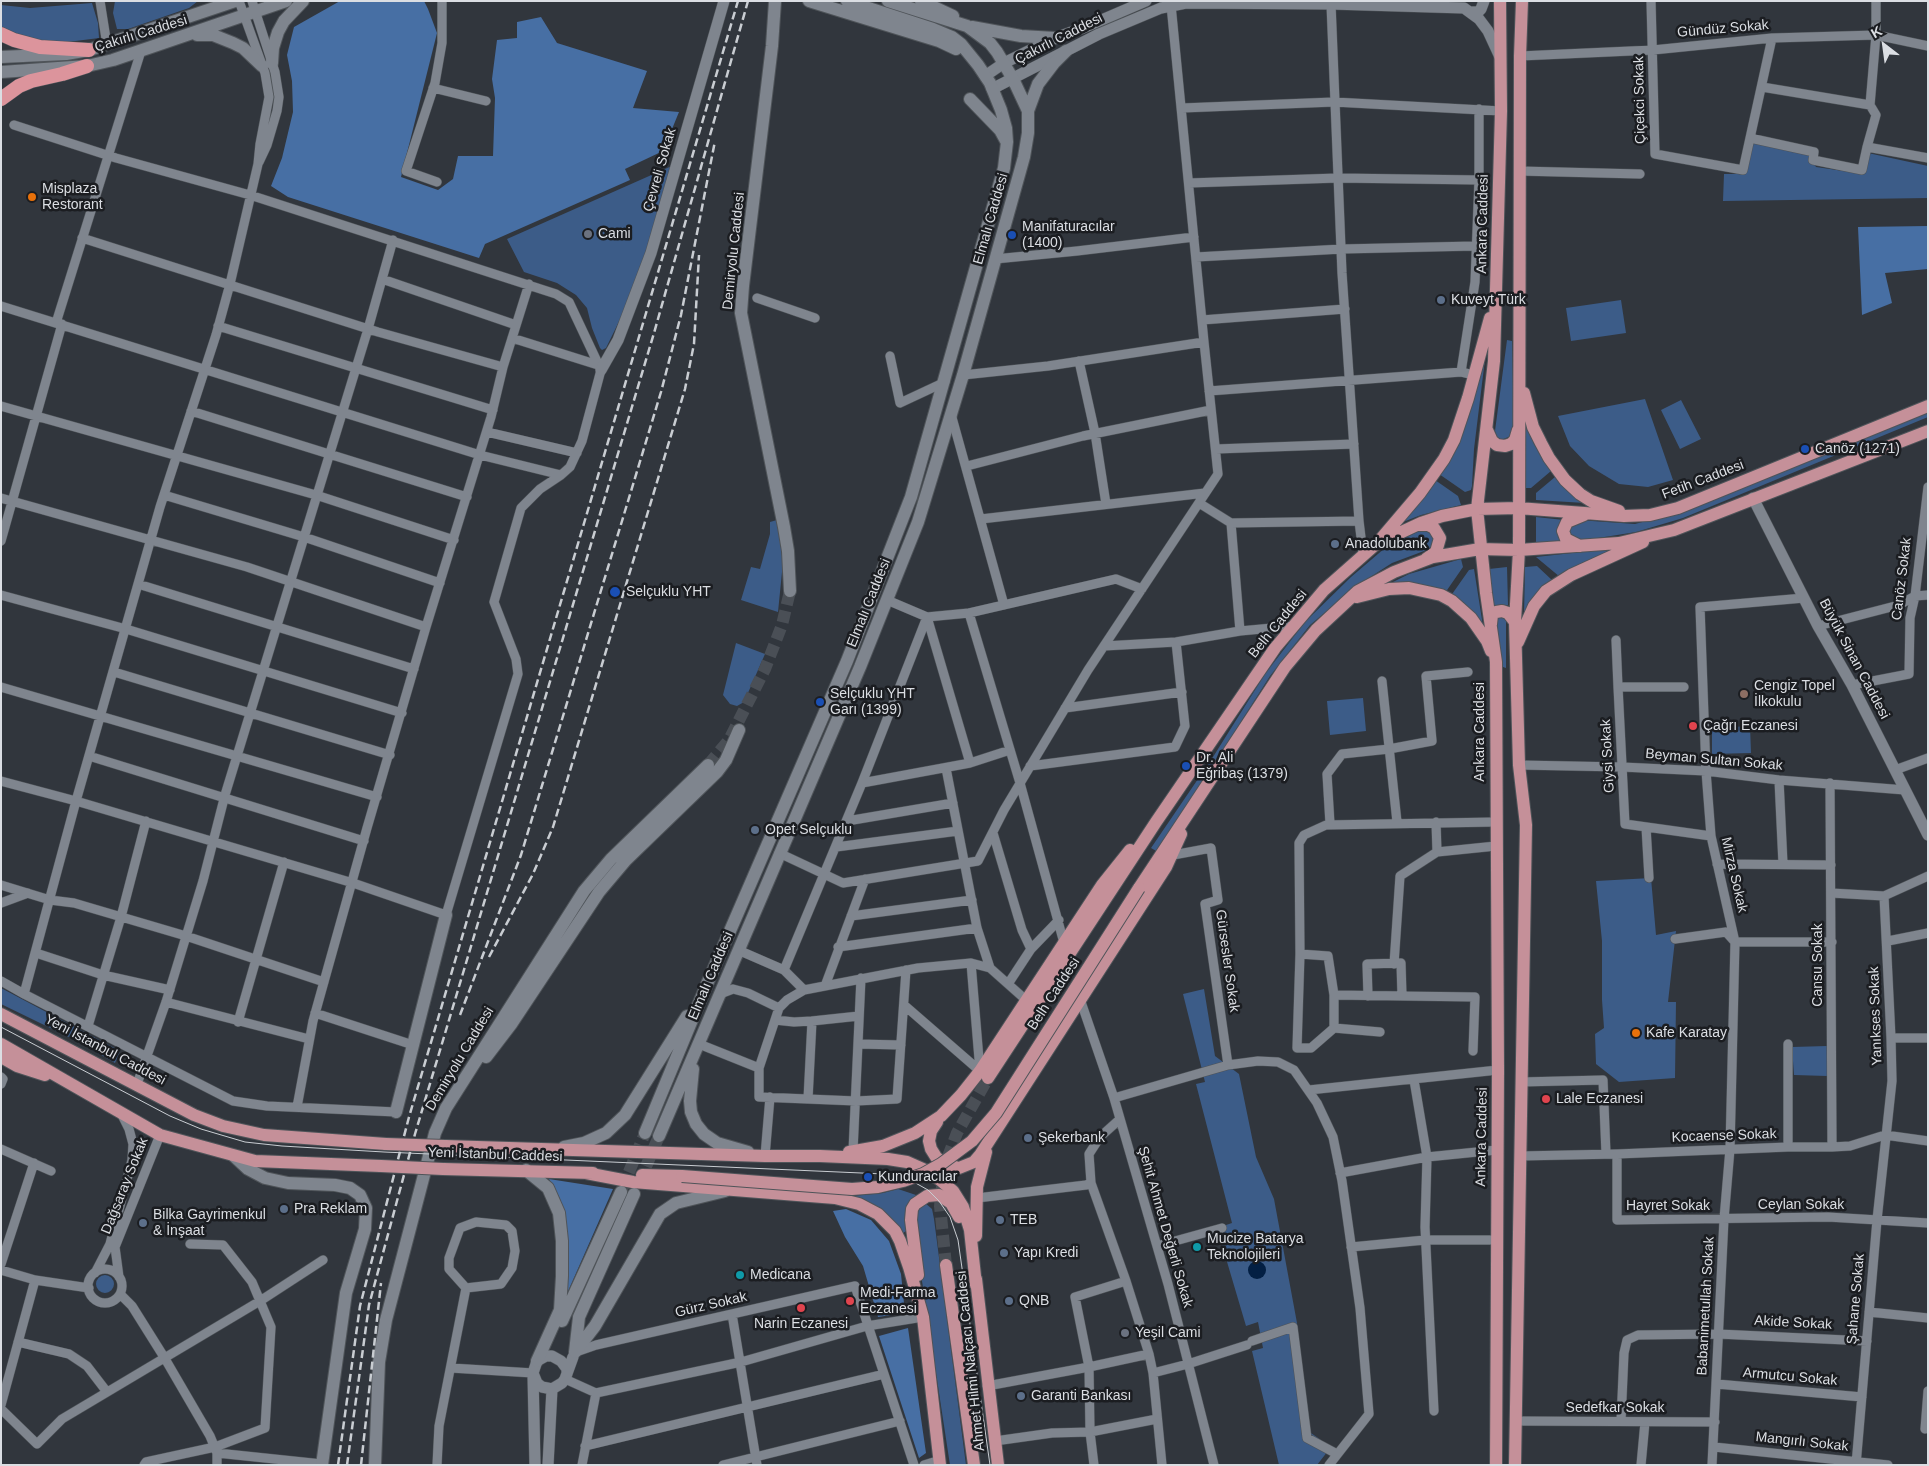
<!DOCTYPE html>
<html>
<head>
<meta charset="utf-8">
<style>
	body { margin:0 }
	#map { position:relative; width:1929px; height:1466px; overflow:hidden; background:#31363d; font-family:Arial,sans-serif }
	canvas { display:block }
	.frame { position:absolute; inset:0; border:2px solid #dbdee3; pointer-events:none }
	.north { position:absolute; left:1859px; top:20px; width:50px; height:50px; -webkit-text-stroke:4px #1b1d21; paint-order:stroke; rotate:330deg; font-size:14px; font-weight:700; line-height:20px; text-align:center; color:#dbdee3 }
	.north::after { content:''; display:block; margin:auto; width:18px; height:22px; background:#dbdee3; clip-path:polygon(50% 0,100% 100%,50% 72%,0 100%) }
</style>
</head>
<body>
<div id="map">
<canvas width="1929" height="1466"></canvas>
<div class="frame"></div>
<div class="north">K</div>
</div>
<script>
const ctx = document.querySelector('canvas').getContext('2d');
ctx.lineJoin = 'round';
function fill(path, color) { ctx.fillStyle = color; ctx.fill(path, 'evenodd'); }
const toPath = rows => new Path2D(rows.map(r => 'M' + r).join(''));
function strokePath(path, color, width, dash) { ctx.strokeStyle = color; ctx.lineWidth = width; ctx.lineCap = dash ? 'butt' : 'round'; ctx.setLineDash(dash || []); ctx.stroke(path); }
function drawText(font, color, halo, rows, align = 'center') {
  ctx.font = font + ' Arial,sans-serif'; ctx.lineWidth = 5; ctx.setLineDash([]); ctx.textBaseline = 'middle'; ctx.strokeStyle = halo; ctx.fillStyle = color; for (const [text, x, y, turn = 0] of rows) {
    ctx.save(); ctx.translate(x, y); ctx.rotate((+turn || 0) * Math.PI / 180); ctx.textAlign = isNaN(turn) ? turn : align; if (halo) ctx.strokeText(text, 0, 0); ctx.fillText(text, 0, 0); ctx.restore();
  }
}
fill(toPath([
	[115,1,198,1,189,8,128,29,117,29,113,13],
	[92,3,98,23,99,38,60,43,28,39,1,28,1,5,30,8],
	[1751,143,1808,154,1816,167,1865,174,1868,153,1928,166,1928,198,1723,201,1724,174,1742,174],
	[674,165,637,285,606,348,602,350,600,348,592,328,587,308,576,295,557,283,524,272,507,239],
	[1621,300,1626,333,1571,341,1566,308],
	[1507,340,1512,341,1514,430,1511,436,1501,440,1497,437,1495,431],
	[1486,351,1474,449,1472,486,1471,490,1465,492,1439,474],
	[1645,399,1673,480,1648,487,1619,484,1589,466,1570,446,1558,416],
	[1681,400,1701,439,1680,449,1661,410],
	[1928,412,1928,417,1683,518,1636,532,1592,539,1576,541,1571,539,1569,525,1578,520,1635,524,1680,512],
	[1525,422,1534,444,1551,471,1531,488,1526,488],
	[1555,477,1567,489,1585,503,1536,500,1536,493],
	[1435,480,1458,496,1461,505,1421,515,1403,522],
	[1536,517,1564,520,1562,541,1536,543],
	[777,520,783,562,778,612,741,600,751,567,760,569,770,534,770,522],
	[1423,529,1435,536,1432,548,1392,563,1358,585,1310,625,1270,676,1158,852,1151,848,1213,757,1265,674,1305,622,1351,577,1385,548],
	[1617,548,1560,577,1536,557],
	[1461,559,1463,567,1445,593,1391,583,1409,574],
	[1537,566,1553,581,1524,615,1525,567],
	[1507,567,1508,605,1494,606,1489,569],
	[1474,569,1483,626,1450,597,1469,570],
	[1498,615,1506,618,1506,668,1503,667,1496,623],
	[736,643,765,654,744,702,737,706,730,704,723,695],
	[1363,698,1366,731,1330,735,1327,701],
	[1750,726,1751,753,1712,754,1712,728],
	[1651,878,1656,935,1676,931,1668,1002,1676,1002,1675,1078,1619,1082,1596,1064,1595,1034,1604,1028,1602,1000,1602,941,1596,881],
	[1,988,120,1051,115,1063,75,1040,1,1004],
	[1204,989,1215,1056,1239,1074,1256,1157,1274,1199,1297,1323,1308,1431,1331,1447,1317,1465,1279,1465,1252,1351,1263,1348,1258,1322,1246,1326,1217,1228,1232,1223,1196,1084,1205,1082,1183,994],
	[1827,1046,1827,1076,1794,1075,1792,1047],
	[898,1189,916,1195,906,1213,906,1231,902,1234,852,1196,883,1193],
	[924,1202,932,1209,934,1219,966,1465,950,1465,915,1235,914,1216],
	'96 1284a9 9 0 1 1 18 0a9 9 0 1 1-18 0Z'
]), '#3c5c88');
fill(toPath([
	[340,1,424,1,428,9,437,33,401,177,438,190,453,179,458,156,493,156,495,98,492,79,497,40,517,38,517,22,541,17,557,43,647,71,633,108,679,112,663,151,625,169,630,180,485,244,479,258,288,197,271,186,282,158,293,112,292,81,287,55,294,27],
	[1928,226,1928,269,1885,273,1892,303,1862,315,1858,227],
	[549,1179,613,1189,566,1296,567,1234,560,1199],
	[846,1209,871,1220,889,1241,901,1274,905,1313,878,1317,863,1266,845,1237,833,1211],
	[908,1328,926,1453,919,1458,879,1336]
]), '#476fa4');
fill(toPath([
	'1248 1270a9 9 0 1 1 18 0a9 9 0 1 1-18 0Z'
]), '#031f43');
strokePath(toPath([
	[708,765,729,740,765,669,782,625,790,591],
	[639,1183,659,1136],
	[622,1189,645,1133]
]), '#4a4f56', 12, [12, 6]);
strokePath(toPath([
	[946,1265,940,1206,944,1167,957,1133,988,1078]
]), '#4a4f56', 12, [12, 6]);
const minor = toPath([
	[100,1,107,45],
	[252,1,275,72,279,97,277,111,267,145,259,162],
	[1651,1,1655,154,1743,170,1772,38],
	[1331,4,1342,273,1359,521,1363,554],
	[1520,56,1653,50,1772,38,1876,35,1928,46],
	[1762,87,1870,105],
	[433,88,486,101],
	[1182,108,1334,102,1501,111],
	[1750,138,1814,152,1813,160,1862,170,1867,147,1928,158],
	[1867,147,1876,115,1870,105,1876,35,1876,1],
	[1519,171,1640,174],
	[437,182,406,171,435,83,442,43,442,1],
	[1189,183,1338,178,1479,180],
	[82,238,378,332,503,367],
	[1196,257,1342,249,1475,246],
	[995,259,1077,251,1194,237],
	[382,279,516,325],
	[757,298,815,318],
	[1,306,480,455,561,475],
	[1202,320,1345,309],
	[56,323,141,51],
	[218,326,493,410],
	[512,338,598,365],
	[890,356,900,403,945,382],
	[1079,361,1095,433,1106,504],
	[1461,372,1475,282,1479,180,1479,109],
	[963,375,1048,366,1204,342,1171,5],
	[1209,391,1461,372,1474,375],
	[1,406,316,495,454,540],
	[191,411,467,497],
	[951,414,1004,605],
	[487,432,577,453],
	[1216,449,1354,444],
	[967,466,1083,436,1211,410],
	[164,495,304,537,440,583],
	[1,498,247,567,426,627],
	[1199,503,1231,523,1359,521],
	[981,519,1205,493],
	[1231,523,1240,631],
	[1,541,62,324],
	[138,584,414,669],
	[1,595,126,629,402,713],
	[887,600,927,617,969,613,1116,579,1142,589],
	[969,613,1020,783,1064,943],
	[1818,626,1899,605,1915,596,1928,595],
	[1616,640,1618,687],
	[1104,646,1176,642,1240,631,1294,626],
	[114,672,390,755],
	[1382,681,1397,822],
	[1852,685,1909,674,1910,618,1915,596,1928,487],
	[1,687,377,797],
	[1684,687,1618,687,1625,824,1711,836],
	[1065,708,1182,692],
	[89,756,364,841],
	[1519,765,1622,767,1706,771,1779,780,1905,790],
	[1030,766,1175,747,1185,726,1176,642],
	[946,768,977,928,990,968],
	[1895,770,1928,758],
	[1779,780,1783,864],
	[1,781,76,801,353,883,446,915,518,674,516,659,494,602,521,508,540,489,561,475,570,467,582,441,601,370,569,302,556,294,250,195,116,158,14,125],
	[862,783,970,763],
	[1830,783,1832,1147],
	[847,821,953,803],
	[1436,822,1437,852],
	[1330,824,1327,774,1342,754,1389,749,1432,741,1426,676,1468,672],
	[1646,827,1649,878],
	[993,833,1022,930,1031,949,1059,920],
	[836,847,958,831],
	[779,853,843,883,978,861,1004,810,1088,670,1218,474,1204,342],
	[1173,855,1211,848,1218,900,1205,904,1228,1065],
	[1717,864,1831,865],
	[1,885,50,900,74,903,186,936,324,982],
	[1831,893,1884,896,1928,876],
	[1,903,28,893],
	[851,916,972,900],
	[1675,939,1726,932,1735,942,1832,942],
	[1888,941,1928,933],
	[838,947,977,928],
	[738,950,784,970],
	[36,953,103,975,170,990],
	[1300,954,1297,1048,1311,1048,1334,1028],
	[971,963,980,1071],
	[1394,964,1400,876,1437,852,1496,846],
	[1,981,24,994,76,801,160,507,216,335,230,284,258,164,260,144,269,97,265,73,239,1],
	[1008,984,1031,949],
	[825,986,865,879],
	[804,990,784,970,862,783,927,617,970,763,1010,750],
	[24,994,233,1101,267,1106,396,1112],
	[720,994,733,989,748,993,779,1008,787,1000,804,990,918,968,971,963,990,968,1026,1000],
	[1334,995,1328,956,1300,954,1299,843,1304,835,1326,825,1495,822],
	[1368,996,1367,964,1401,963,1402,996],
	[1080,999,1114,1098,1168,1284,1214,1465],
	[166,1002,309,1039],
	[904,1005,980,1071],
	[315,1013,413,1045],
	[775,1020,794,1022,812,1021],
	[238,1022,284,862],
	[88,1026,121,917,146,821],
	[1380,1032,1334,1028,1334,995,1475,997,1473,1051],
	[1891,1038,1928,1038],
	[699,1044,759,1068,759,1097,856,1101,897,1099,906,970],
	[858,1044,901,1045],
	[759,1068,779,1008],
	[1,1077,3,1079,1,1084],
	[1414,1080,1427,1157,1425,1227,1434,1411],
	[1521,1082,1603,1080,1606,1154],
	[137,1084,166,1002,203,881,225,795,368,329,393,240],
	[1309,1090,1498,1070],
	[1114,1098,1228,1065,1258,1061,1278,1062,1294,1070,1317,1103,1333,1137,1342,1181,1360,1308,1369,1414,1329,1465],
	[808,1099,812,1021,859,1016],
	[297,1107,313,1021,367,828,426,627,491,417,503,367,529,284],
	[1120,1119,1100,1137,1089,1154,1091,1183,1126,1281,1149,1354,1153,1373,1162,1465],
	[1788,1147,1788,1044],
	[1,1149,51,1171],
	[853,1151,861,978],
	[1617,1154,1617,1220,1828,1217,1928,1223],
	[765,1156,770,1097],
	[1520,1156,1617,1154,1788,1147,1832,1147,1850,1146,1885,1135,1928,1141],
	[1340,1173,1427,1157,1497,1150],
	[977,1198,1086,1185,1091,1183],
	[476,1222,506,1225,512,1231,515,1251,512,1268,501,1284,466,1288,449,1269,449,1258,460,1228,476,1222],
	[1157,1246,1222,1228],
	[1351,1247,1425,1240,1496,1240],
	[1,1264,34,1163],
	'88 1286a17 17 0 1 1 34 0a17 17 0 1 1-34 0Z',
	[1,1270,35,1280,89,1288],
	[95,1273,110,1244,132,1160,133,1144,129,1129,121,1113],
	[119,1277,115,1247,160,1135],
	[120,1294,132,1306,164,1357,210,1436,217,1453,217,1465],
	[1869,1312,1928,1318],
	[732,1314,757,1465],
	[1252,1341,1293,1327,1307,1438,1337,1454],
	[18,1342,69,1354,87,1366,107,1392],
	[576,1352,596,1345,855,1286,914,1465],
	[451,1368,533,1373],
	[1153,1373,1188,1364,1247,1345],
	[565,1379,596,1393,741,1362,867,1326,923,1317],
	[1717,1384,1862,1397],
	[987,1386,1089,1367,1149,1354],
	[1,1405,35,1280],
	[1,1409,37,1444,62,1419,260,1301,323,1260],
	[1515,1421,1715,1422],
	[1621,1421,1624,1353,1627,1340,1638,1335,1718,1334,1867,1341],
	[1925,1429,1928,1391],
	[995,1441,1052,1433,1090,1432,1157,1419],
	[585,1446,884,1374],
	[1714,1447,1888,1465],
	[217,1453,322,1464],
	[144,1465,146,1462,215,1447,265,1428,271,1327,252,1282,223,1245,190,1244],
	[437,1465,439,1426,466,1288],
	[582,1465,596,1393],
	[723,1465,900,1421],
	[924,1465,940,1460],
	[1094,1465,1090,1432,1089,1367,1075,1297,1126,1281],
	[1641,1465,1645,1422],
	[1712,1465,1724,1219,1730,1149,1735,942,1711,836,1706,771,1700,607,1804,598],
	[1856,1465,1877,1220,1892,1081,1891,1038,1884,896]
]);
const tertiary = toPath([
	[1471,12,1478,12,1481,9,1484,1],
	[985,76,1004,63,1055,38,1083,28,1146,1],
	[992,89,1099,34,1161,8,1186,3,1331,4,1464,8,1479,19,1488,31,1500,57],
	[601,370,618,340,651,253,724,1],
	[1753,498,1818,626,1852,685,1928,835],
	[567,1374,567,1369,561,1361,552,1356,546,1356,537,1361,533,1373,537,1383,542,1387,552,1389,562,1383,565,1379,573,1357],
	[533,1375,535,1465],
	[548,1465,552,1389]
]);
const secondary = toPath([
	[775,1,772,46,743,286,741,313,784,527,788,551,790,591],
	[809,1,939,41,956,49],
	[921,1,953,16],
	[972,27,1021,36,1055,38],
	[197,35,213,35,233,43,243,48,262,66],
	[1,57,66,54,89,50,235,1],
	[272,63,273,48,278,32,284,21,303,1],
	[1,72,87,66,113,60,286,1],
	[970,99,1000,130,1006,141],
	[1028,111,1038,84,1054,63,1066,51],
	[486,1057,512,1023,599,892,626,860,717,772,726,760,739,730],
	[693,1069,690,1101,691,1112,696,1124,704,1134,717,1143,748,1152],
	[396,1112,446,915],
	[645,1133,707,984,847,661,911,497,1004,168,1007,142,1006,128,1001,110,990,83,978,65,961,44,952,37,933,29,847,1],
	[659,1136,860,667,918,522,963,375,1024,157,1028,133,1028,111,1013,79,997,52,990,43,967,26,888,1],
	[564,1147,584,1143,606,1133,625,1115,687,1016],
	[234,1156,248,1169,265,1178,288,1183,335,1185,350,1188,360,1195,366,1208,365,1229,346,1293,322,1465],
	[526,1170,548,1188,559,1213,562,1241,562,1276,560,1310,537,1361],
	[562,1321,621,1192],
	[575,1352,595,1326,660,1214,676,1203,725,1191],
	[575,1352,579,1317,634,1194],
	[375,1465,379,1362,386,1320,435,1133,446,1108,584,891,611,859,708,765]
]);
const primary = toPath([
	[1524,393,1533,427,1541,443,1549,458,1565,480,1580,494,1591,501,1619,511],
	[1487,430,1492,441,1497,445,1505,446,1511,444,1515,440,1518,430],
	[1418,525,1428,525,1434,528,1440,538,1436,552,1426,559],
	[1380,540,1420,493,1444,459,1454,440,1468,398,1490,318],
	[1580,546,1566,539,1563,531,1567,522,1584,515],
	[1357,597,1389,589,1409,588,1441,595,1452,601,1471,618,1487,641,1491,651],
	[1491,624,1492,615,1496,612,1502,611,1508,613,1515,622],
	[1518,642,1534,606,1546,591,1571,575,1643,542],
	[1139,888,1285,667,1316,630,1358,591,1394,572,1433,557,1480,549,1519,550,1619,543,1674,530,1928,431],
	[1,1014,194,1115,223,1126,264,1135,386,1144],
	[1,1044,160,1135,255,1161,381,1166],
	[1,1057,17,1066,45,1075],
	[988,1078,1156,822,1275,648,1324,590,1376,544,1421,523,1442,516,1477,509,1518,508,1624,516,1650,515,1678,508,1928,406],
	[937,1122,931,1131,929,1141,931,1149,936,1157,944,1164,959,1168,974,1162,980,1155,1166,867,1181,834],
	[445,1146,765,1156,820,1156,888,1159,907,1162,925,1170,940,1180,953,1191,963,1207,970,1230,976,1285],
	[849,1152,883,1146,915,1133,941,1116,961,1095,980,1071,1102,885,1130,850],
	[443,1169,593,1173],
	[586,1173,633,1182,835,1198,859,1204,878,1214,895,1231,900,1241,909,1267,923,1317,940,1465],
	[642,1175,682,1176],
	[976,1236,977,1187,986,1152],
	[946,1265,974,1465],
	[918,1275,911,1220,912,1209,915,1204,927,1196,939,1195,951,1203,959,1217],
	[976,1279,998,1465],
	[1496,1465,1498,1070,1496,662,1486,593,1477,509,1494,361,1501,111,1500,1],
	[1515,1465,1526,825,1519,765,1515,622,1519,550,1520,56,1522,1]
]);
const trunk = toPath([
	[1,34,14,40,40,47,89,50],
	[1,99,19,86,31,81,62,74,87,66]
]);
strokePath(minor, '#4f5459', 10);
strokePath(tertiary, '#4f5459', 12);
strokePath(secondary, '#4f5459', 14);
strokePath(primary, '#4f5459', 14);
strokePath(trunk, '#4f5459', 15);
strokePath(minor, '#7f858e', 9);
strokePath(tertiary, '#7f858e', 11);
strokePath(secondary, '#7f858e', 12);
strokePath(primary, '#c59099', 12);
strokePath(trunk, '#dc949c', 14);
strokePath(toPath([
	[1,1027,170,1116,201,1129,245,1142,282,1146,384,1152,884,1174,912,1181,928,1190,939,1201,950,1217,958,1240,990,1465]
]), '#c9cdd2', 1);
strokePath(toPath([
	[489,957,533,874,553,827,685,389,694,344,699,255],
	[460,1015,521,855,661,392,681,315,715,141],
	[338,1465,360,1306,409,1117,738,1],
	[347,1465,369,1305,415,1134,654,333,748,1],
	[361,1465,381,1283]
]), '#c9cdd2', 2.5, [8, 4]);
const primaryBridge = toPath([
	[386,1144,445,1146],
	[381,1166,443,1169],
	[682,1176,852,1189,878,1187,903,1181,923,1174,941,1164,972,1141,996,1113,1139,888]
]);
strokePath(primaryBridge, '#4f5459', 14, []);
strokePath(primaryBridge, '#c59099', 12);
for (const [x, y, r, color] of [
	[32,197,5,"#e8710a"],
	[588,234,5,"#6b7280"],
	[1012,235,5,"#1a4fb4"],
	[1441,300,5,"#5c6f8a"],
	[1805,449,5,"#1a4fb4"],
	[1335,544,5,"#5c6f8a"],
	[615,592,6,"#1a4fb4"],
	[1744,694,5,"#8d6e63"],
	[820,702,5,"#1a4fb4"],
	[1693,726,5,"#e0444e"],
	[1186,766,5,"#1a4fb4"],
	[755,830,5,"#5c6f8a"],
	[1636,1033,5,"#e8710a"],
	[1546,1099,5,"#e0444e"],
	[1028,1138,5,"#5c6f8a"],
	[868,1177,5,"#1a4fb4"],
	[284,1209,5,"#5c6f8a"],
	[1000,1220,5,"#5c6f8a"],
	[143,1223,5,"#5c6f8a"],
	[1197,1247,5,"#0f9aa8"],
	[1004,1253,5,"#5c6f8a"],
	[740,1275,5,"#0f9aa8"],
	[850,1301,5,"#e0444e"],
	[1009,1301,5,"#5c6f8a"],
	[801,1308,5,"#e0444e"],
	[1125,1333,5,"#6b7280"],
	[1021,1396,5,"#5c6f8a"]
]) { const dot = new Path2D(); dot.arc(x, y, r, 0, 2 * Math.PI); ctx.fillStyle = color; ctx.fill(dot); strokePath(dot, '#1b1d21', 2); }
drawText('14px', '#dbdee3', '#1b1d21', [
	["Gündüz Sokak",1723,29,-5],
	["Çakırlı Caddesi",141,34,-17],
	["Çakırlı Caddesi",1059,39,-27],
	["Çiçekci Sokak",1640,100,-91],
	["Çevreli Sokak",660,170,-74],
	["Elmalı Caddesi",991,219,-74],
	["Ankara Caddesi",1483,224,-89],
	["Demiryolu Caddesi",734,251,-84],
	["Fetih Caddesi",1703,480,-21],
	["Canöz Sokak",1902,579,-83],
	["Elmalı Caddesi",869,603,-68],
	["Belh Caddesi",1278,624,-51],
	["Büyük Sinan Caddesi",1854,659,62],
	["Ankara Caddesi",1480,732,-90],
	["Giysi Sokak",1608,756,-93],
	["Beyman Sultan Sokak",1714,760,5],
	["Mirza Sokak",1734,875,77],
	["Gürsesler Sokak",1227,961,82],
	["Cansu Sokak",1818,965,-90],
	["Elmalı Caddesi",711,976,-67],
	["Belh Caddesi",1054,994,-57],
	["Yanıkses Sokak",1876,1016,-92],
	["Yeni İstanbul Caddesi",105,1050,28],
	["Demiryolu Caddesi",460,1059,-59],
	["Kocaense Sokak",1724,1136,-2],
	["Ankara Caddesi",1482,1137,-89],
	["Yeni İstanbul Caddesi",495,1155,2],
	["Dağsaray Sokak",125,1186,-68],
	["Ceylan Sokak",1801,1205],
	["Hayret Sokak",1668,1206],
	["Şehit Ahmet Değerli Sokak",1165,1227,74],
	["Şahane Sokak",1856,1299,-85],
	["Gürz Sokak",711,1305,-13],
	["Babanimetullah Sokak",1706,1306,-87],
	["Akide Sokak",1793,1323,3],
	["Ahmet Hilmi Nalçacı Caddesi",971,1361,-96],
	["Armutcu Sokak",1790,1377,5],
	["Sedefkar Sokak",1615,1408],
	["Mangırlı Sokak",1802,1442,6]
]);
drawText('14px', '#dbdee3', '#1b1d21', [
	["Misplaza",42,189],
	["Restorant",42,205],
	["Manifaturacılar",1022,227],
	["(1400)",1022,243],
	["Cami",598,234],
	["Kuveyt Türk",1451,300],
	["Canöz (1271)",1815,449],
	["Anadolubank",1345,544],
	["Selçuklu YHT",626,592],
	["Cengiz Topel",1754,686],
	["İlkokulu",1754,702],
	["Selçuklu YHT",830,694],
	["Garı (1399)",830,710],
	["Çağrı Eczanesi",1703,726],
	["Dr. Ali",1196,758],
	["Eğribaş (1379)",1196,774],
	["Opet Selçuklu",765,830],
	["Kafe Karatay",1646,1033],
	["Lale Eczanesi",1556,1099],
	["Şekerbank",1038,1138],
	["Kunduracılar",878,1177],
	["Pra Reklam",294,1209],
	["Bilka Gayrimenkul",153,1215],
	["& İnşaat",153,1231],
	["TEB",1010,1220],
	["Mucize Batarya",1207,1239],
	["Teknolojileri",1207,1255],
	["Yapı Kredi",1014,1253],
	["Medicana",750,1275],
	["Medi-Farma",860,1293],
	["Eczanesi",860,1309],
	["QNB",1019,1301],
	["Narin Eczanesi",801,1324,"center"],
	["Yeşil Cami",1135,1333],
	["Garanti Bankası",1031,1396]
], 'left');
</script>
</body>
</html>
